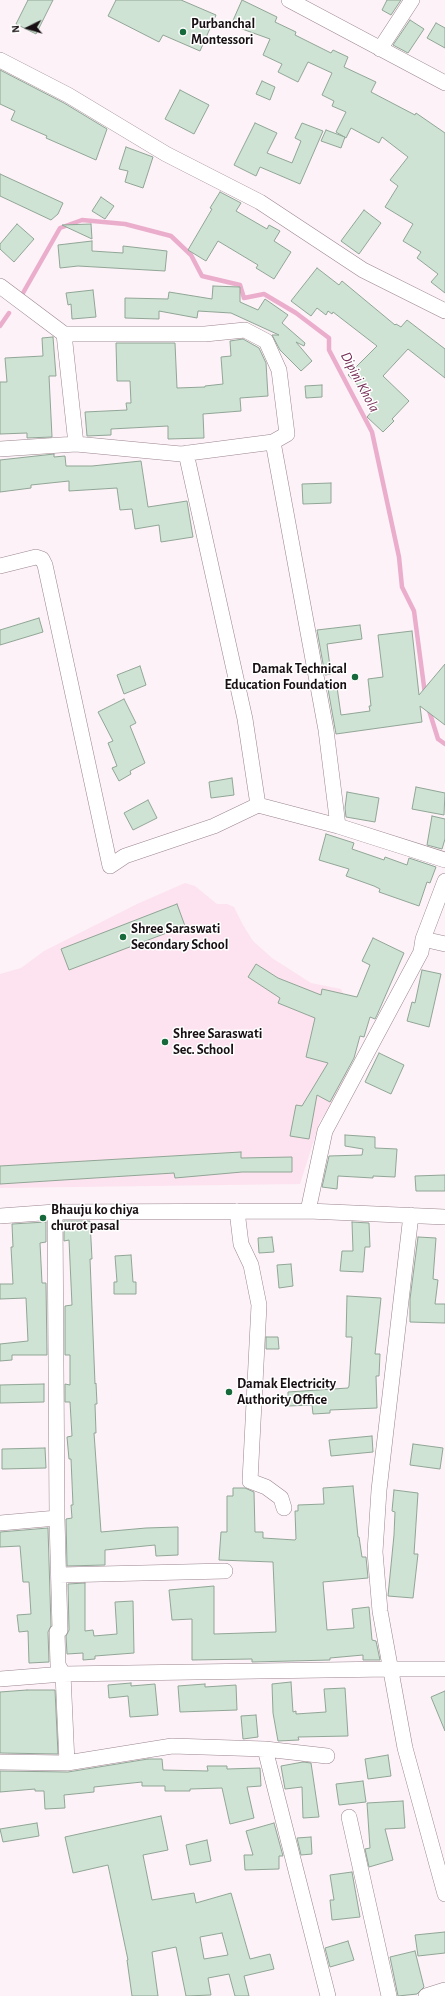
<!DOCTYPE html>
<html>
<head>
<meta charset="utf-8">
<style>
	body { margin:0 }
	#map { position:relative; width:445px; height:1996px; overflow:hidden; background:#fcf2f7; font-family:"Alegreya Sans",sans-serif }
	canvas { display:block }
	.north { position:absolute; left:8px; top:8px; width:40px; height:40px; -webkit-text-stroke:3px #fff; paint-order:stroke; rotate:265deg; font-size:11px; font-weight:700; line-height:16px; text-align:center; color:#170f13 }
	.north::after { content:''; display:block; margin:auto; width:14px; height:18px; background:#170f13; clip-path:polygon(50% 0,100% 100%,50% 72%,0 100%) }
</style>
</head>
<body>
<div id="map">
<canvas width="445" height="1996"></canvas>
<div class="north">N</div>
</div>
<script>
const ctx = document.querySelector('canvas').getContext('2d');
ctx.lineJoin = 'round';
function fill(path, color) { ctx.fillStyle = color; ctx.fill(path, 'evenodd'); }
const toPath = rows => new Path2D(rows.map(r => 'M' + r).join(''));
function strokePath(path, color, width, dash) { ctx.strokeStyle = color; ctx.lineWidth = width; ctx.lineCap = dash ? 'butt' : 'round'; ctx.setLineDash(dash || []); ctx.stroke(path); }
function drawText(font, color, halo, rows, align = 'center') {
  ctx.font = font + ' "Alegreya Sans",sans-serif'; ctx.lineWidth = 3; ctx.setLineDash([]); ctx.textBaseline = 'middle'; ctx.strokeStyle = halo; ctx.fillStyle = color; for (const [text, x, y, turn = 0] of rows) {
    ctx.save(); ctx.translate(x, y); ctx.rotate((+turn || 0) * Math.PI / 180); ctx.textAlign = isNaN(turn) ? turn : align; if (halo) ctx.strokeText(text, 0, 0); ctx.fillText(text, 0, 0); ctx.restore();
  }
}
fill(toPath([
	[185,883,195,886,217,904,227,904,234,907,243,925,253,941,272,958,311,983,341,989,343,993,326,1059,353,1072,342,1090,320,1121,300,1184,0,1188,0,974,21,968,44,951,137,904]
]), '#fde3ef');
strokePath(toPath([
	[23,293,60,228,82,220,125,224,171,236,191,255,202,276,240,285,244,298,264,294,296,313,329,338,329,350,372,432,399,557,402,587,414,611,425,694],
	[0,326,9,313],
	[428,707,438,739,445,744]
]), '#ebadcc', 4.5);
const building = toPath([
	[28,0,53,0,36,34,16,24,28,0],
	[116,0,181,0,216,15,200,51,163,35,159,42,108,16,116,0],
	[242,0,277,17,275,22,296,32,295,35,331,53,333,50,348,57,344,67,376,82,371,92,415,115,416,113,445,133,445,293,431,282,438,274,417,258,421,252,403,241,413,224,385,207,398,186,390,180,408,157,382,137,379,143,351,128,346,138,336,132,346,112,332,106,334,101,322,95,332,73,308,62,298,82,278,72,282,64,263,55,270,39,231,25,242,0],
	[387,0,401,0,391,15,382,10,387,0],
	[410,20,424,29,408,53,393,45,410,20],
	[436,23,445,28,445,48,427,38,436,23],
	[0,70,64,103,107,129,96,160,46,138,47,136,11,120,15,111,0,104,0,70],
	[262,81,275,87,270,100,256,94,262,81],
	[180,90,209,105,194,134,165,119,180,90],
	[255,123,277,133,267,153,292,163,301,141,295,138,302,123,323,131,300,184,260,167,256,176,234,165,255,123],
	[326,130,345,137,341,148,321,141,326,130],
	[126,147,153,157,143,188,125,182,128,171,119,169,126,147],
	[0,174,63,203,58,214,51,220,0,196,0,174],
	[220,192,241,203,236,211,267,229,269,225,280,231,274,241,291,252,274,279,256,268,258,265,218,241,206,261,188,250,212,209,210,208,220,192],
	[101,197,114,206,105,219,92,211,101,197],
	[364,210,381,223,359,254,341,241,364,210],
	[17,224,34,239,14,262,0,249,0,244,17,224],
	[91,224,92,239,62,225,91,224],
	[92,241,92,251,123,253,123,246,167,251,165,271,78,266,60,268,58,245,92,241],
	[317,268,339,285,342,281,395,325,396,324,401,327,407,320,445,349,445,378,408,349,383,376,409,401,392,419,394,421,383,432,367,417,374,409,365,401,369,397,348,375,377,346,333,312,332,314,328,311,326,315,317,308,311,316,291,301,317,268],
	[213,286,240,287,240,302,258,310,265,299,288,315,282,323,305,343,304,346,296,342,312,361,301,371,280,350,272,335,279,335,231,313,198,311,197,318,159,311,159,319,125,318,125,298,168,299,169,292,212,299,213,286],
	[93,290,96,317,72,319,71,304,68,305,66,293,93,290],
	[53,337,56,376,49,376,52,437,27,438,27,433,0,434,0,382,7,382,5,358,43,356,42,338,53,337],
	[243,339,259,348,266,363,268,396,240,398,241,411,203,414,204,438,168,439,168,426,111,429,111,435,87,436,85,412,127,410,126,403,131,403,130,381,117,381,116,343,175,343,177,388,205,387,205,386,223,384,221,357,231,356,230,341,243,339],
	[322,385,322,397,306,398,305,386,322,385],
	[54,454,54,457,65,456,66,466,92,466,141,461,148,507,187,501,193,537,161,542,159,525,135,529,132,509,120,510,117,488,69,491,69,481,31,485,31,488,0,492,0,460,54,454],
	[331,483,331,503,303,504,302,484,331,483],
	[39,618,43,632,0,645,0,630,39,618],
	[360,625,362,639,327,644,331,674,325,675,317,630,360,625],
	[412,631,419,695,445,664,445,725,420,706,422,722,336,734,328,689,337,687,341,715,370,711,369,706,371,706,368,679,383,677,378,635,412,631],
	[140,666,146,685,124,694,117,675,140,666],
	[124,699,136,723,130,726,145,763,130,771,131,774,119,781,112,768,117,766,108,743,113,741,98,712,124,699],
	[232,778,234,795,211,798,209,782,232,778],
	[416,787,445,793,444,815,412,809,416,787],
	[347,792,379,798,375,822,346,817,345,808,347,792],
	[148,800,157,818,133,830,124,813,148,800],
	[432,816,445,819,445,839,442,849,427,845,432,816],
	[326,834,354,843,352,849,384,860,385,857,407,865,409,858,436,867,430,883,427,882,419,906,379,892,380,889,374,886,346,876,349,869,319,860,326,834],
	[177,904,185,926,69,970,61,949,177,904],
	[373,938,404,953,377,1015,375,1019,370,1017,364,1037,360,1036,354,1058,330,1102,317,1095,309,1139,290,1136,296,1105,302,1106,328,1063,306,1057,315,1018,278,1003,280,998,248,977,256,964,278,978,321,995,322,989,357,997,370,965,362,961,373,938],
	[422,970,441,974,429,1027,407,1021,412,1002,415,1003,422,970],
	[379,1053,404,1065,391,1094,365,1082,379,1053],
	[345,1135,375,1137,375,1148,397,1149,395,1177,373,1176,373,1178,338,1176,337,1189,322,1187,329,1156,362,1155,363,1149,345,1146,345,1135],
	[241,1152,241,1158,292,1157,292,1172,242,1172,175,1178,174,1173,0,1184,0,1166,241,1152],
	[445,1175,445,1191,416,1191,415,1176,445,1175],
	[64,1221,90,1221,92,1259,90,1259,95,1384,96,1383,97,1404,95,1404,96,1433,94,1433,101,1532,146,1528,178,1527,178,1555,156,1556,155,1545,105,1550,105,1565,67,1566,66,1519,72,1518,71,1505,73,1505,71,1459,69,1459,67,1437,72,1436,70,1402,65,1402,65,1384,70,1385,70,1355,65,1355,65,1306,72,1305,69,1240,64,1241,64,1221],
	[46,1222,46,1242,40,1243,42,1283,46,1283,47,1355,12,1355,12,1360,0,1361,0,1344,28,1341,26,1298,0,1299,0,1284,13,1284,11,1247,13,1247,12,1224,46,1222],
	[352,1222,369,1223,370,1247,365,1247,363,1272,340,1271,342,1251,353,1251,352,1222],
	[272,1237,274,1252,259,1253,258,1238,272,1237],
	[418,1237,436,1238,433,1279,438,1280,435,1304,445,1304,445,1323,410,1322,410,1299,418,1237],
	[131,1255,133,1282,136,1282,136,1294,114,1294,114,1282,117,1282,115,1256,131,1255],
	[291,1264,293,1286,279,1288,277,1265,291,1264],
	[347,1296,381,1298,375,1354,380,1354,379,1376,376,1376,377,1408,330,1410,330,1413,313,1414,312,1405,288,1406,288,1392,348,1388,349,1386,352,1337,346,1337,347,1296],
	[266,1337,278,1337,279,1349,266,1349,266,1337],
	[44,1384,44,1402,0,1403,0,1385,44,1384],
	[372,1436,373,1452,331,1456,329,1440,372,1436],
	[413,1444,443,1448,440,1469,410,1465,413,1444],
	[45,1448,46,1468,2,1469,2,1449,45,1448],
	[353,1486,358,1537,359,1537,362,1557,366,1557,368,1578,323,1582,327,1630,354,1628,352,1609,369,1607,372,1640,376,1641,380,1660,363,1660,363,1655,330,1658,330,1660,252,1662,252,1659,192,1660,192,1619,172,1620,169,1590,214,1586,214,1634,276,1632,273,1562,219,1560,221,1532,227,1532,227,1496,233,1496,233,1488,245,1488,254,1492,255,1532,263,1532,263,1538,295,1540,296,1539,295,1511,298,1511,298,1505,324,1504,323,1488,353,1486],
	[394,1490,418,1493,414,1554,418,1554,413,1598,388,1596,394,1535,395,1512,392,1511,394,1490],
	[48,1528,51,1626,48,1632,49,1662,29,1663,28,1631,19,1632,17,1615,31,1614,29,1582,23,1582,20,1546,0,1547,0,1532,48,1528],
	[85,1583,85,1631,93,1630,94,1636,117,1634,115,1602,133,1601,134,1653,95,1656,95,1659,83,1660,83,1653,67,1654,66,1636,69,1630,68,1584,85,1583],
	[291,1682,293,1712,296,1711,296,1714,326,1712,324,1689,345,1688,348,1736,298,1737,299,1740,278,1741,273,1713,272,1684,291,1682],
	[131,1683,131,1686,155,1684,158,1715,130,1717,128,1696,109,1698,108,1685,131,1683],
	[205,1684,205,1687,236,1685,237,1710,180,1712,178,1686,205,1684],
	[27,1690,55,1690,58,1754,0,1753,0,1692,27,1690],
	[445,1691,445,1731,431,1697,445,1691],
	[256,1715,258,1737,243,1739,241,1716,256,1715],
	[388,1755,391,1776,368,1779,365,1759,388,1755],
	[148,1759,162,1759,163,1770,208,1771,207,1766,227,1766,227,1769,260,1768,261,1786,247,1787,254,1818,230,1824,222,1788,190,1789,190,1791,165,1791,165,1786,142,1786,142,1782,94,1787,94,1792,64,1795,65,1808,45,1809,44,1791,35,1791,35,1789,0,1792,0,1771,68,1772,148,1759],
	[303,1762,311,1763,319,1817,303,1818,302,1787,285,1789,281,1766,303,1762],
	[363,1781,366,1802,339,1805,336,1784,363,1781],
	[403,1801,405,1828,385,1829,393,1860,369,1867,365,1849,370,1848,367,1803,403,1801],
	[161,1816,168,1850,143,1855,152,1900,194,1893,196,1903,231,1893,250,1959,270,1954,274,1969,244,1976,249,1996,235,1996,229,1974,208,1978,211,1995,186,1996,176,1947,152,1952,158,1996,132,1996,127,1960,128,1960,108,1865,73,1873,65,1837,161,1816],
	[222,1933,228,1955,204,1959,200,1937,222,1933],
	[37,1823,39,1836,3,1842,0,1829,37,1823],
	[274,1823,283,1856,279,1856,279,1869,245,1870,244,1855,253,1855,246,1831,274,1823],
	[311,1837,312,1854,301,1855,297,1838,311,1837],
	[207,1840,211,1861,190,1865,186,1845,207,1840],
	[352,1872,360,1917,332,1920,330,1900,334,1900,330,1875,352,1872],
	[445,1932,445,1953,418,1956,415,1935,445,1932],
	[348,1941,354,1960,330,1967,325,1948,348,1941],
	[415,1951,424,1987,417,1994,398,1996,390,1957,415,1951]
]);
fill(building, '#cee3d3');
strokePath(building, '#91a596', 1);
const street = toPath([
	[289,0,445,83],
	[380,49,412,0],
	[0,60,68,95,166,154,260,202,363,270,445,311],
	[0,286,64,334,76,444],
	[64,334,205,334,245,330,266,341,279,370,287,434,273,442],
	[0,449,76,444,181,454,273,442,326,730,338,826,445,860],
	[186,453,245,719,258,805],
	[0,566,36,557,42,559,45,565,110,866,125,856,214,826,258,805,338,826],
	[423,939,445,944],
	[237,1211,241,1244,251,1265,259,1305,250,1481,266,1487,281,1498,284,1508],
	[308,1211,325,1131,421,952,423,939,445,881],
	[55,1212,57,1518,60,1630,57,1632,58,1665,63,1674,67,1763],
	[411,1215,379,1490,375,1552,380,1611,405,1748,445,1894],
	[0,1216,55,1212,308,1211,445,1217],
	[0,1523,57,1518],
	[59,1575,225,1571],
	[0,1679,63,1674,390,1669,445,1669],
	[265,1749,328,1996],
	[0,1762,67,1763,172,1746,265,1749,327,1756],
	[349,1817,389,1996],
	[426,1996,445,1990]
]);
strokePath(street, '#9b858f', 16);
strokePath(street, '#fff', 15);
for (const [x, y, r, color] of [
	[183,32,4,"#15693a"],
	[355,677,4,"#15693a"],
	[123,937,4,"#15693a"],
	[165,1042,4,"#15693a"],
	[43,1218,4,"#15693a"],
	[229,1392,4,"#15693a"]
]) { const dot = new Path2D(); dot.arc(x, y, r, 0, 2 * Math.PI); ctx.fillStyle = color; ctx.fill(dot); strokePath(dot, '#fff', 1.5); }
drawText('bold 14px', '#170f13', '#fff', [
	["Purbanchal",191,24],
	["Montessori",191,40],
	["Damak Technical",347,669,"right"],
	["Education Foundation",347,685,"right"],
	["Shree Saraswati",131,929],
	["Secondary School",131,945],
	["Shree Saraswati",173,1034],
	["Sec. School",173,1050],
	["Bhauju ko chiya",51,1210],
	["churot pasal",51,1226],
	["Damak Electricity",237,1384],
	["Authority Office",237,1400]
], 'left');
drawText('italic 15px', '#762e57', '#fff', [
	["Dipini Khola",360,382,62]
]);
</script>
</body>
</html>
